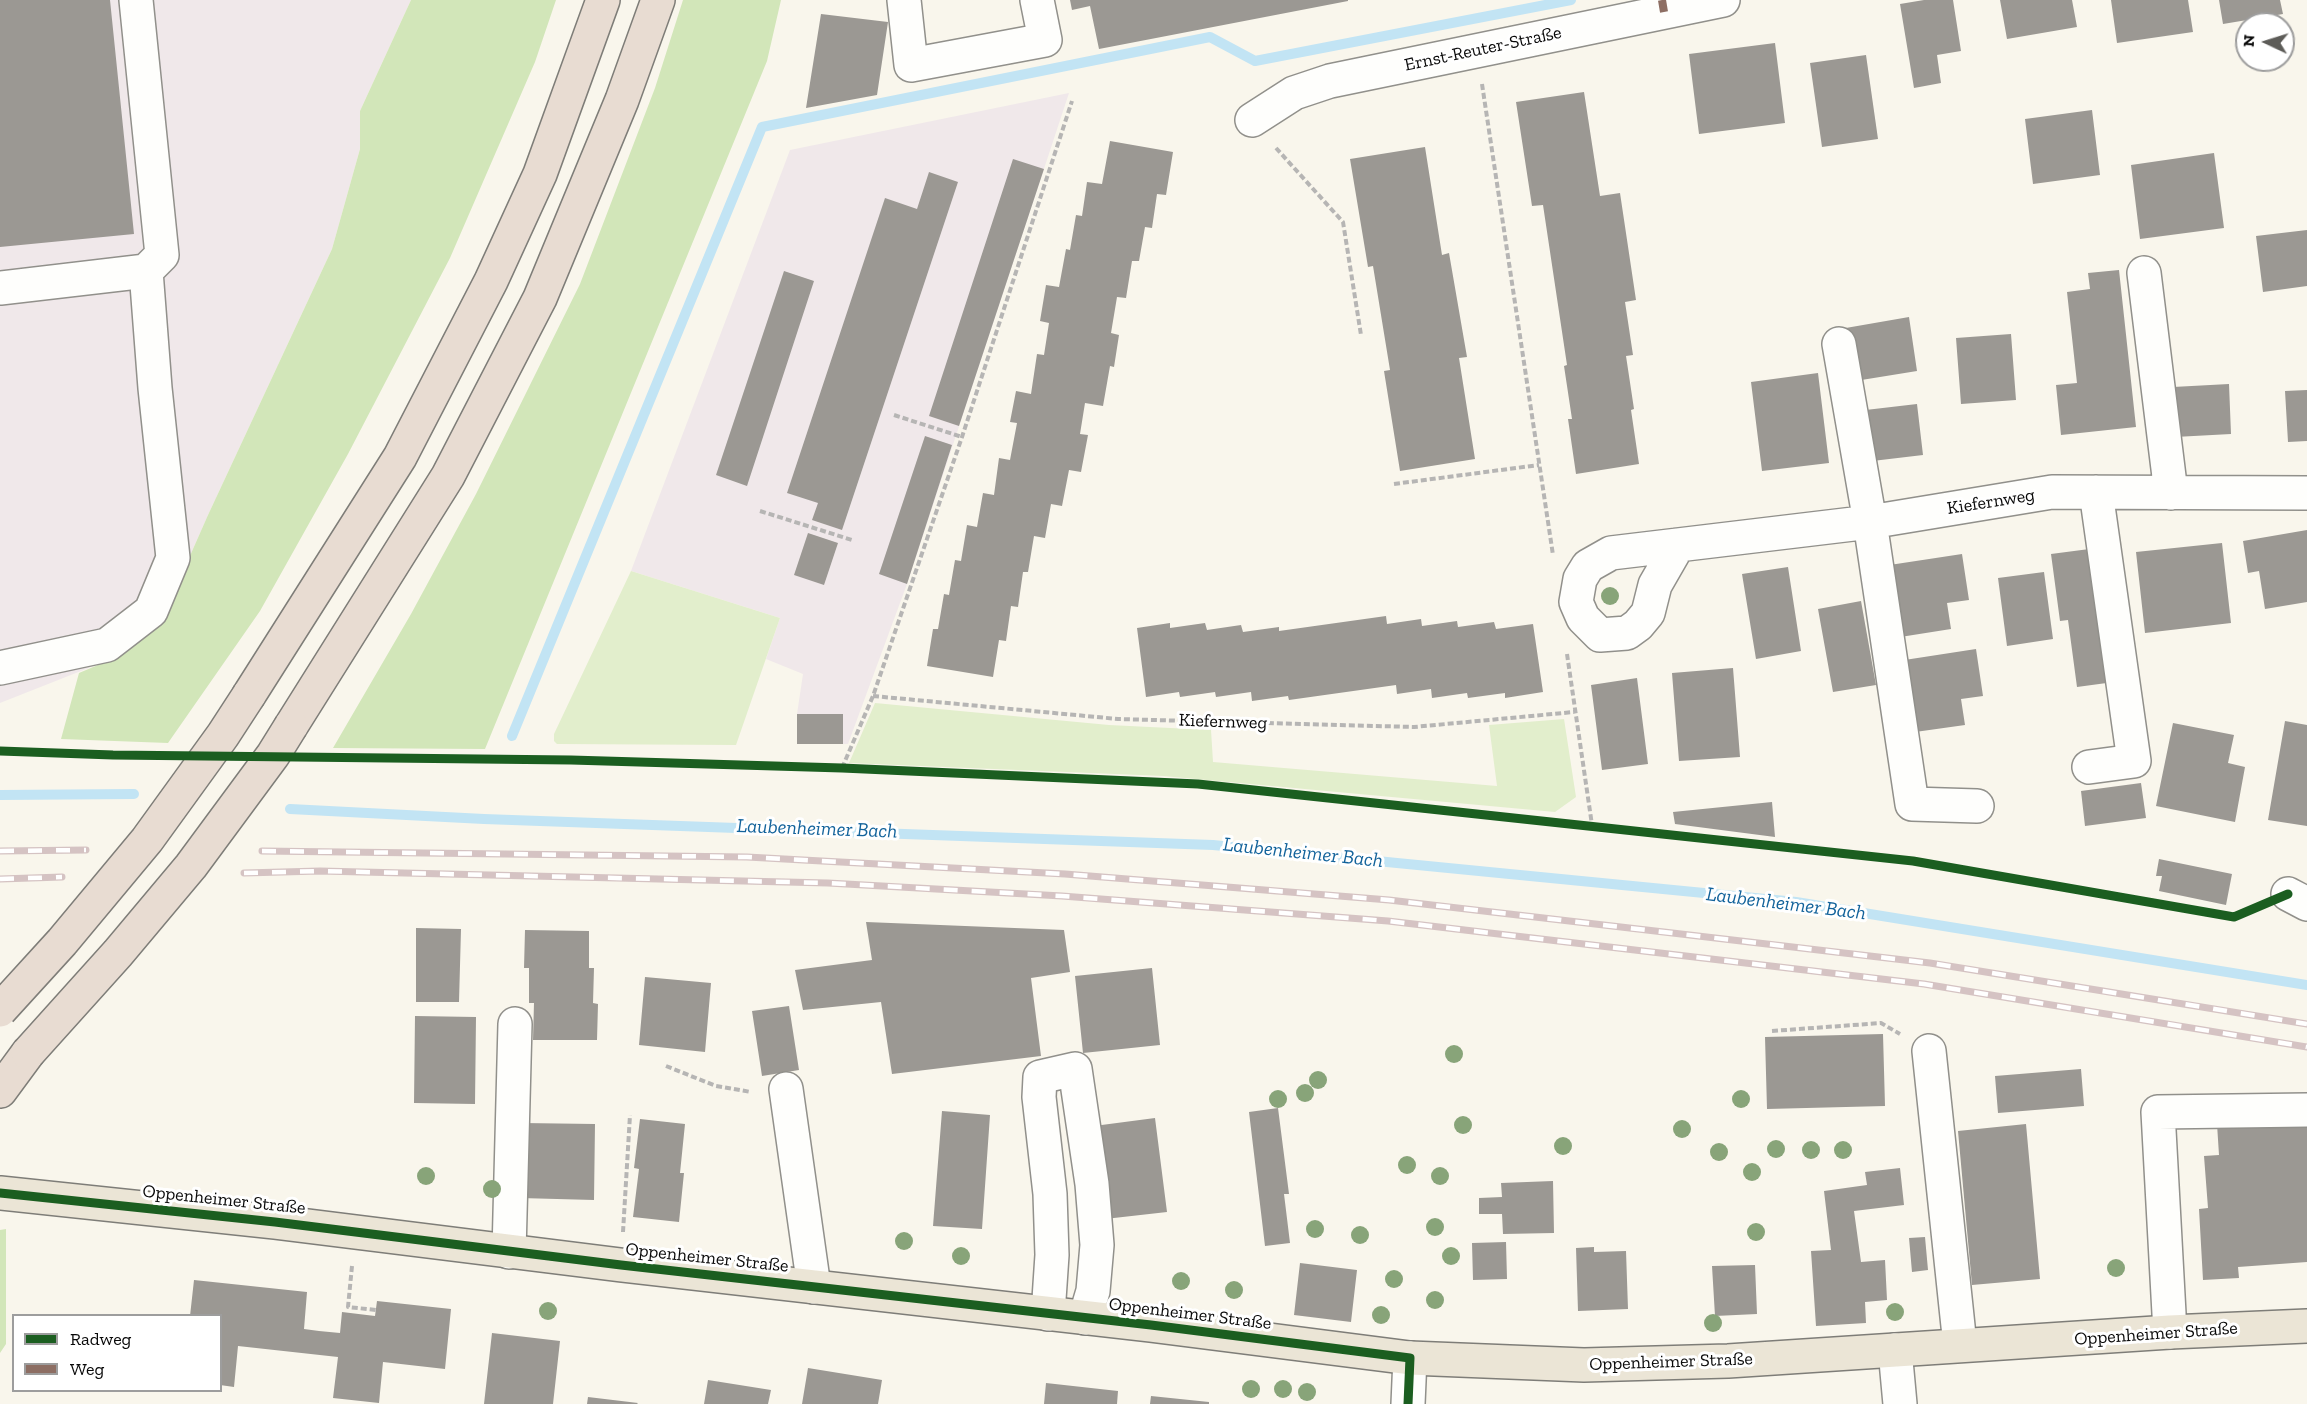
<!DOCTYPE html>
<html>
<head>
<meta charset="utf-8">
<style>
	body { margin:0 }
	#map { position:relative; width:2307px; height:1404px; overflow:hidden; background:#f9f6ec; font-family:"Zilla Slab",serif }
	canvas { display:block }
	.legend { position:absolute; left:12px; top:1314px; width:210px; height:78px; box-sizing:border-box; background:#fff; border:2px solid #9d9d9d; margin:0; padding:8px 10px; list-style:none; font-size:18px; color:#090909 }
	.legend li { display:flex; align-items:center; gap:12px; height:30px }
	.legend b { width:30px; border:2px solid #9d9d9d }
	.north { position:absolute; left:2235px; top:12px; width:60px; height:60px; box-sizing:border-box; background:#fff; border:2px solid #9d9d9d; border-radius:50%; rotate:274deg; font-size:16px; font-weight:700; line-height:24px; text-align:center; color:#090909 }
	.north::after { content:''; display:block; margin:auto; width:21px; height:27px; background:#5d5c58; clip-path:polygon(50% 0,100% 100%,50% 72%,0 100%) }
</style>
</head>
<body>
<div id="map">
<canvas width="2307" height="1404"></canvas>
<ul class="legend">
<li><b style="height:8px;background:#1b5e20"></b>Radweg</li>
<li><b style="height:8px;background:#8d6e63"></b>Weg</li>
</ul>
<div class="north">N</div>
</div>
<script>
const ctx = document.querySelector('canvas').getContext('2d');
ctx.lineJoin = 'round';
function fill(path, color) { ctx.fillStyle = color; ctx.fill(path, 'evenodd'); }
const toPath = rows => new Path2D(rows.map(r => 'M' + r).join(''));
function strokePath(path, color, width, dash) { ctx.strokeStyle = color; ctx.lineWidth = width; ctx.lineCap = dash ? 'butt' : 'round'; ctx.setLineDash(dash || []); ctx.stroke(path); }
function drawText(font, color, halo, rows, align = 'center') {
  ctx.font = font + ' "Zilla Slab",serif'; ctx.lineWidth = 6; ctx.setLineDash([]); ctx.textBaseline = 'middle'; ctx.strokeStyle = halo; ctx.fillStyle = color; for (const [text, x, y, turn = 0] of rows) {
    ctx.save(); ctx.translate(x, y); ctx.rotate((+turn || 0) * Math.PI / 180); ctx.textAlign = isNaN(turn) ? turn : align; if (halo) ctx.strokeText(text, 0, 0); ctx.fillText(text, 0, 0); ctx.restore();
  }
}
fill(toPath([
	[0,0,411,0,360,111,360,149,332,249,208,515,159,626,124,654,0,703],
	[1069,93,907,584,848,744,797,744,797,714,803,674,766,659,780,618,631,571,790,150]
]), '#f0e8ea');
fill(toPath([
	[631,571,780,618,736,745,557,744,554,741,554,734],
	[875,703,1109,725,1211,730,1213,762,1497,786,1489,725,1564,719,1576,797,1555,812,1163,776,849,763]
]), '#e2eecc');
fill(toPath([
	[411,0,556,0,535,62,450,258,348,454,260,611,168,743,61,739,79,673,124,654,159,626,208,515,332,249,360,149,360,111],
	[683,0,781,0,767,61,485,749,333,748,411,614,476,494,580,284,655,88],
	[6,1229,6,1344,0,1353,0,1230]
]), '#d2e6b9');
strokePath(toPath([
	[512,736,762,127,1210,37,1255,61,1571,0],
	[0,795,134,794],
	[290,809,484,819,1213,845,1796,902,2307,985]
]), '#c2e4f4', 10);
fill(toPath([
	[0,0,110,0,134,234,0,247],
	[1070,0,1348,0,1348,1,1099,49,1090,6,1072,10],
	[1924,0,1953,0,1961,51,1937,55,1941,83,1914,88,1900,4],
	[2000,0,2072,0,2077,27,2007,39],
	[2111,0,2188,0,2193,32,2117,43],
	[2219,0,2280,0,2283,14,2223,24],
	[821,14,888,22,877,95,806,108],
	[1775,43,1785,123,1699,134,1689,54],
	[1866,55,1878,139,1822,147,1810,63],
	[1584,92,1600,196,1620,193,1636,300,1625,302,1633,355,1626,356,1634,409,1631,410,1639,464,1576,474,1568,419,1572,419,1564,366,1567,365,1543,205,1532,206,1516,102],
	[2092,110,2100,175,2033,184,2025,119],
	[1110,141,1173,152,1166,195,1157,194,1152,228,1145,227,1139,261,1132,261,1126,298,1117,297,1111,333,1119,335,1114,367,1110,366,1103,406,1085,403,1080,434,1088,435,1081,472,1069,470,1062,506,1051,504,1045,538,1034,536,1028,572,1023,572,1018,607,1011,606,1006,641,999,640,993,677,927,666,933,629,938,629,944,594,949,595,955,560,961,561,967,525,977,527,983,493,994,495,999,458,1010,460,1017,423,1010,422,1016,391,1031,394,1037,354,1044,355,1049,323,1040,321,1046,285,1059,287,1066,249,1070,250,1076,215,1082,216,1087,182,1102,184],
	[1425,147,1442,255,1449,253,1467,357,1459,358,1475,459,1400,471,1384,371,1390,370,1373,266,1368,267,1350,159],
	[2214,153,2224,228,2140,239,2131,165],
	[1013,159,1044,169,959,426,929,416],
	[929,172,958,182,842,530,812,520,818,503,787,493,885,198,917,209],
	[2307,230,2307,286,2263,292,2256,236],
	[2119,270,2136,427,2061,435,2056,385,2077,383,2067,292,2090,289,2088,273],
	[784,271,814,281,747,486,716,475],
	[1909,317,1917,371,1849,382,1840,329],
	[2011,334,2016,400,1961,404,1956,338],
	[1818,373,1829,463,1762,471,1751,382],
	[2229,384,2231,434,2175,437,2173,387],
	[2307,390,2307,441,2288,442,2285,391],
	[1917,404,1923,455,1864,462,1857,411],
	[925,436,952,445,907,584,879,574],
	[2307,530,2307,602,2265,609,2259,571,2248,573,2243,541],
	[808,533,838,543,824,585,794,575],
	[2222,543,2231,623,2145,633,2136,552],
	[2097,548,2114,682,2077,687,2068,620,2060,621,2051,554],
	[1962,554,1969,600,1947,603,1951,629,1894,638,1883,566],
	[1788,567,1801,651,1756,659,1742,574],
	[2044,572,2053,639,2007,646,1998,578],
	[1861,601,1876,685,1833,692,1818,609],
	[1386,616,1387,624,1421,619,1422,626,1457,621,1458,627,1494,622,1496,629,1533,624,1543,692,1505,698,1505,693,1468,698,1467,693,1432,698,1431,689,1397,694,1396,685,1289,700,1288,696,1252,701,1251,692,1216,697,1215,692,1180,697,1179,692,1146,697,1137,628,1170,623,1170,628,1205,623,1207,630,1241,625,1243,632,1279,627,1279,631],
	[1976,649,1983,696,1961,699,1965,725,1908,733,1898,661],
	[1733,668,1740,757,1679,761,1672,673],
	[1637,678,1648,764,1602,770,1591,685],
	[797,714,843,714,843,744,797,744],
	[2285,721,2307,725,2307,826,2268,820],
	[2173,723,2234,735,2228,763,2245,767,2235,822,2156,806],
	[2141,783,2146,818,2085,826,2081,791],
	[1772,802,1775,837,1675,824,1673,812],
	[2159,859,2232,874,2226,905,2159,891,2162,876,2156,876],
	[866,922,1064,930,1070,972,1031,978,1041,1056,892,1074,881,1002,803,1010,795,970,872,960],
	[416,928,461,929,459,1002,416,1002],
	[525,930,589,931,589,968,594,968,593,1003,598,1004,597,1040,533,1040,534,1003,529,1003,529,968,524,968],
	[1152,968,1160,1045,1083,1053,1075,976],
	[645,977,711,983,705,1052,639,1045],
	[789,1006,799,1070,762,1076,752,1011],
	[415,1016,476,1017,475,1104,414,1103],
	[1883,1034,1885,1106,1767,1109,1765,1037],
	[2081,1069,2084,1106,1998,1113,1995,1076],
	[1278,1108,1289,1194,1284,1194,1290,1243,1265,1246,1249,1112],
	[942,1111,990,1115,982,1229,933,1226],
	[1155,1118,1167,1212,1105,1219,1094,1126],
	[640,1119,685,1124,680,1173,684,1173,679,1222,633,1217,639,1169,634,1168],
	[2307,1119,2307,1262,2238,1267,2239,1278,2203,1280,2199,1209,2208,1208,2204,1156,2219,1155,2217,1124],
	[522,1123,595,1124,594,1200,520,1198],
	[2026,1124,2040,1279,1972,1285,1958,1131],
	[1900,1168,1904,1205,1854,1211,1861,1262,1885,1260,1887,1300,1865,1302,1866,1323,1816,1326,1811,1251,1831,1250,1824,1191,1867,1185,1865,1172],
	[1553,1181,1554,1233,1503,1234,1502,1214,1479,1214,1479,1198,1502,1197,1501,1183],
	[1925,1237,1928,1270,1912,1272,1909,1238],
	[1506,1242,1507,1279,1473,1280,1472,1243],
	[1594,1247,1594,1252,1626,1251,1628,1309,1578,1311,1576,1248],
	[1300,1263,1357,1270,1351,1322,1294,1315],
	[1755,1265,1757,1314,1715,1316,1712,1266],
	[194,1280,307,1292,304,1329,319,1331,340,1333,342,1312,375,1316,377,1301,451,1309,445,1369,383,1362,379,1403,333,1398,338,1357,238,1346,234,1387,220,1385,220,1316,190,1316],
	[492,1333,560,1341,553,1404,484,1404],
	[808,1368,882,1380,878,1404,802,1404],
	[708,1380,771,1390,768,1404,704,1404],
	[1046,1383,1118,1391,1117,1404,1044,1404],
	[1151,1396,1209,1402,1209,1404,1150,1404],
	[588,1397,638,1403,637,1404,587,1404]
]), '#9b9893');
const minor = toPath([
	[136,0,162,255,146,271],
	[904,0,911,65,1045,40,1037,0],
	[1252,120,1294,93,1330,81,1723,0],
	[2144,273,2171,493],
	[0,288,146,271,155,388,173,558,151,611,107,645,0,668],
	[1839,344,1870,522,1912,804,1977,806],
	[1678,545,1655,585,1648,613,1638,625,1627,633,1600,635,1583,618,1576,602,1580,579,1588,566,1611,553,1678,545,1870,522,2052,492,2307,493],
	[2089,767,2134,761,2096,492],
	[2288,894,2307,904],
	[1929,1051,1960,1345],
	[786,1089,814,1287],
	[509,1252,515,1024],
	[1048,1314,1052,1255,1050,1194,1039,1097,1040,1077,1075,1069,1092,1184,1097,1245,1093,1291,1085,1318],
	[2170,1332,2158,1112,2307,1110],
	[1895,1350,1900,1404],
	[1408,1404,1410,1358]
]);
const major = toPath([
	[0,1193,275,1222,621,1265,1151,1325,1410,1358,1584,1365,1728,1361,2170,1332,2307,1326]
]);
const highway = toPath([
	[249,695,400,457,491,281,540,174,603,0],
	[291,726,448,476,540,298,622,100,658,0],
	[0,1091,28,1053]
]);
strokePath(minor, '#91908b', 36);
strokePath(major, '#7e7d78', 36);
strokePath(highway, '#7e7d78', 36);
strokePath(toPath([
	[1482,84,1553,555],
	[1276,148,1343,222,1361,335],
	[894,415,962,437],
	[1394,484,1539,465],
	[760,511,852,540],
	[1567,654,1592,825],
	[873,696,1118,719,1414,727,1574,712],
	[842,768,873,696,962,437,1072,101],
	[1772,1031,1881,1023,1900,1034],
	[666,1066,716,1086,751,1092],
	[623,1232,630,1115],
	[352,1266,348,1307,376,1310]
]), '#b6b5b4', 4, [6, 3]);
strokePath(minor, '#fefefc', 33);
strokePath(major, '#ebe5d6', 33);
strokePath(highway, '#e8dcd2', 33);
const rail = toPath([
	[0,851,86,850],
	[262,851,747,857,1065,874,1389,900,1930,963,2307,1024],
	[244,873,320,871,828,883,1062,896,1388,921,1924,984,2307,1047],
	[0,879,62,877]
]);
strokePath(rail, '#d5c3c3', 7);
strokePath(rail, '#fff', 4.5, [14]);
const highwayBridge = toPath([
	[0,1010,62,942,147,840,223,735,249,695],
	[28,1053,118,953,191,866,273,755,291,726]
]);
strokePath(highwayBridge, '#7e7d78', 36, []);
strokePath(highwayBridge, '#e8dcd2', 33);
strokePath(toPath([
	[1662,0,1664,12]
]), '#8d6e63', 8, [15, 8]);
strokePath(toPath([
	[0,751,113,755,571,760,842,768,1198,784,1913,861,2234,917,2288,894],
	[0,1193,275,1222,621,1265,1151,1325,1410,1358,1408,1404]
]), '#1b5e20', 9);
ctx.fillStyle = '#88a479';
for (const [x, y] of [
	[1610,596],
	[1454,1054],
	[1318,1080],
	[1305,1093],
	[1278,1099],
	[1741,1099],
	[1463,1125],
	[1682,1129],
	[1563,1146],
	[1776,1149],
	[1811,1150],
	[1843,1150],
	[1719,1152],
	[1407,1165],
	[1752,1172],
	[426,1176],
	[1440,1176],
	[492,1189],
	[1435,1227],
	[1315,1229],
	[1756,1232],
	[1360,1235],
	[904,1241],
	[961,1256],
	[1451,1256],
	[2116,1268],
	[1394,1279],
	[1181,1281],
	[1234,1290],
	[1435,1300],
	[548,1311],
	[1895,1312],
	[1381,1315],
	[1713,1323],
	[1251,1389],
	[1283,1389],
	[1307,1392]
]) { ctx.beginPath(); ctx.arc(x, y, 9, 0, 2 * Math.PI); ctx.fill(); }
drawText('18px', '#090909', '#fff', [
	["Ernst-Reuter-Straße",1483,49,-12],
	["Kiefernweg",1991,502,-9],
	["Kiefernweg",1223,722,2],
	["Oppenheimer Straße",224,1200,6],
	["Oppenheimer Straße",707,1258,6],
	["Oppenheimer Straße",1190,1314,7],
	["Oppenheimer Straße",2156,1334,-4],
	["Oppenheimer Straße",1671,1362,-2]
]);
drawText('italic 20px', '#13639b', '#fff', [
	["Laubenheimer Bach",817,829,2],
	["Laubenheimer Bach",1303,853,6],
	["Laubenheimer Bach",1786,904,7]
]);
</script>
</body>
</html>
